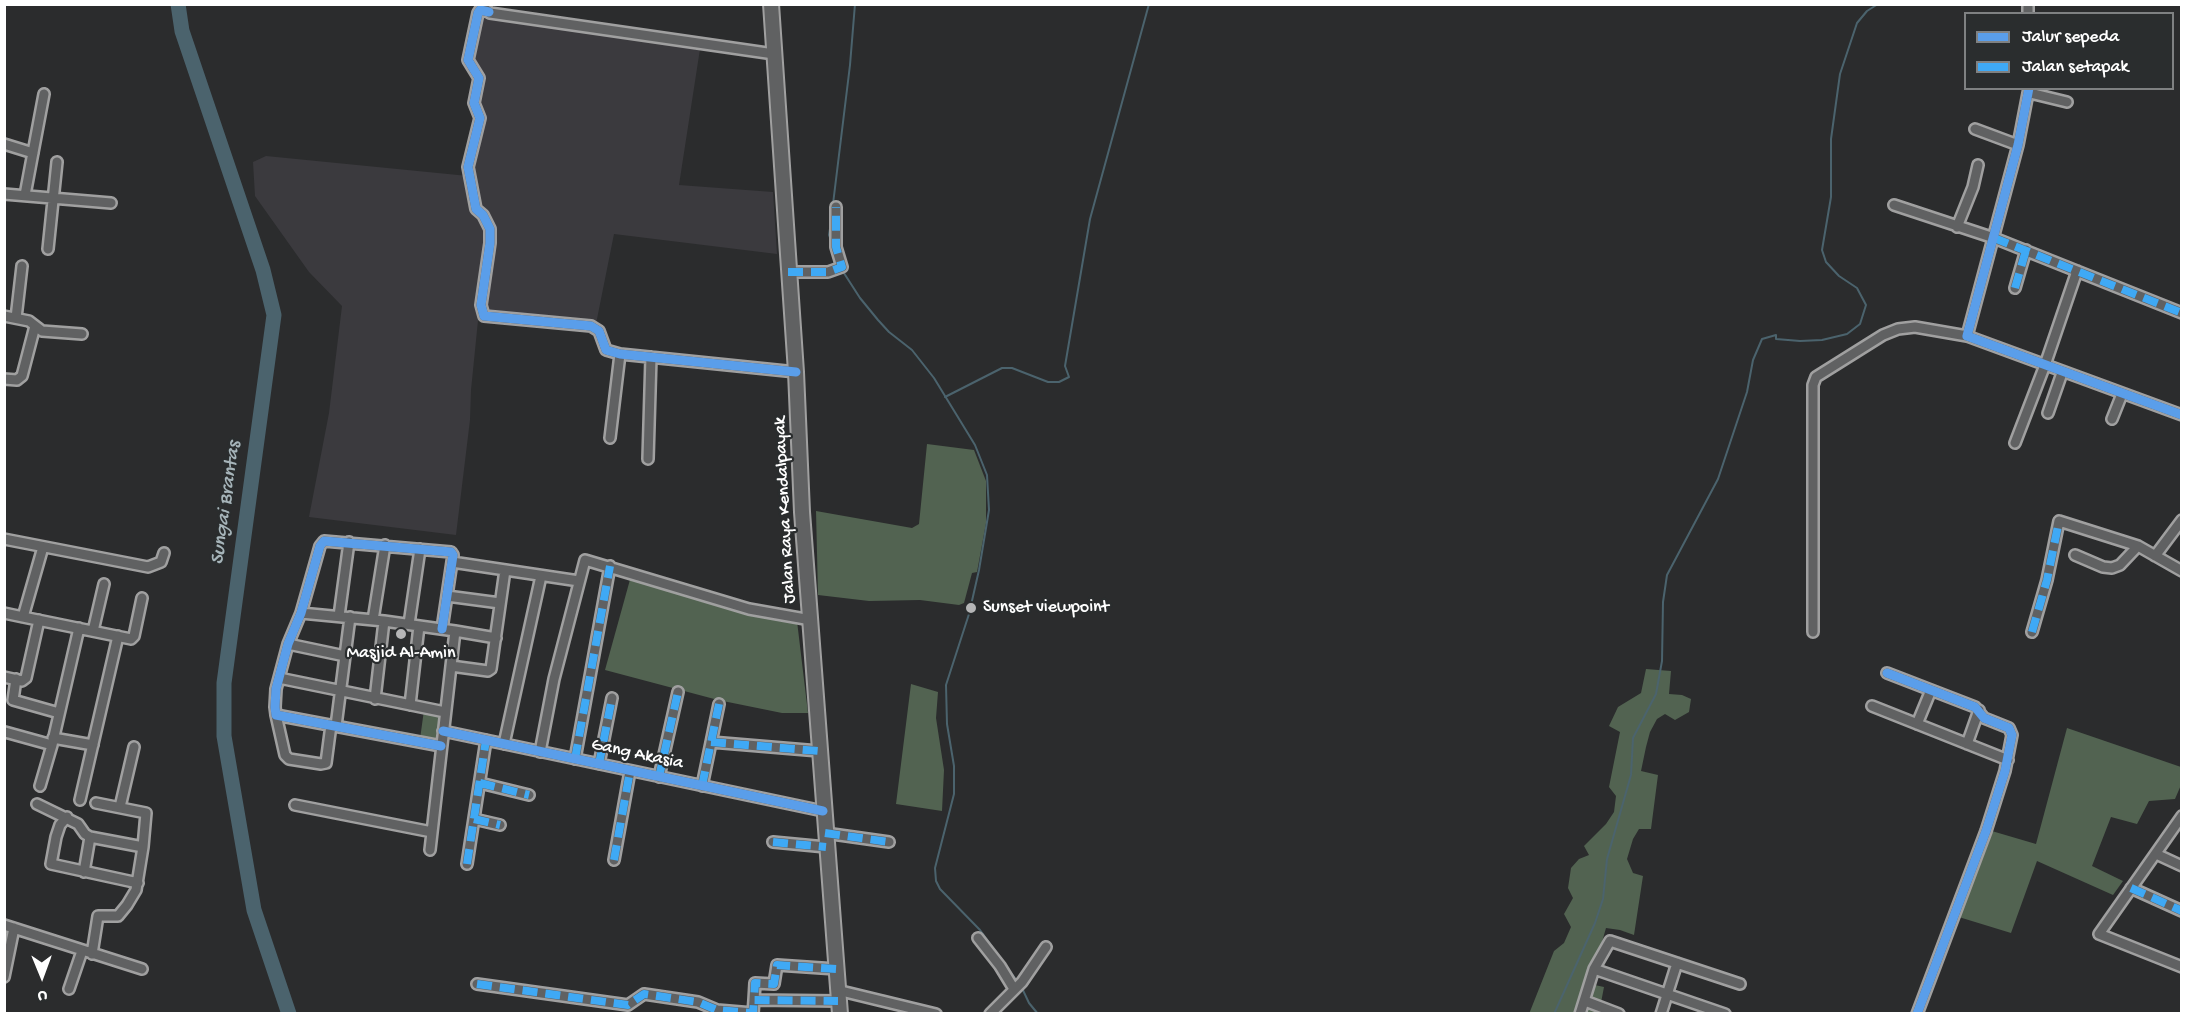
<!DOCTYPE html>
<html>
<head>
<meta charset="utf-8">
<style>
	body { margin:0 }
	#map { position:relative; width:2186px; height:1018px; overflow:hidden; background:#2b2c2d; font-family:"Gochi Hand",sans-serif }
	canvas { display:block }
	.frame { position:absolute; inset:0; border:6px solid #fff; pointer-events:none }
	.legend { position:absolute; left:1964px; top:12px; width:210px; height:78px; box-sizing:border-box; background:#2a2d2e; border:2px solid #7f8182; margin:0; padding:8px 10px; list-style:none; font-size:18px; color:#fff }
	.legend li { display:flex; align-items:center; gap:12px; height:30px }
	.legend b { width:30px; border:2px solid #7f8182 }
	.north { position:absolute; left:12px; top:946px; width:60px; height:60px; -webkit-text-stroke:4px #2a2d2e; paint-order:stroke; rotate:179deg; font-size:16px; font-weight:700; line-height:24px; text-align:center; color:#fff }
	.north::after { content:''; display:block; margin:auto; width:21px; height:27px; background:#fff; clip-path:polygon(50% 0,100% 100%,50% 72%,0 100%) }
</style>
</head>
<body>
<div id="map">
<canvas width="2186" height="1018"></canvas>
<div class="frame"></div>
<ul class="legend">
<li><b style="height:8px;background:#5a9eea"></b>Jalur sepeda</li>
<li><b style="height:8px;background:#3fa9f5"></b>Jalan setapak</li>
</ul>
<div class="north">U</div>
</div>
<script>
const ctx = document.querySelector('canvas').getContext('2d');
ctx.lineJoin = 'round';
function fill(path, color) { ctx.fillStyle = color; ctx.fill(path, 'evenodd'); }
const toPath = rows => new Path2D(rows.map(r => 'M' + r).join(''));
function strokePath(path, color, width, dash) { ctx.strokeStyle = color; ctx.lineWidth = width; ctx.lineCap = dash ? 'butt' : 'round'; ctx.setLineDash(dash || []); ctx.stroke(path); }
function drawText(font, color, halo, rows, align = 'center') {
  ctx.font = font + ' "Gochi Hand",sans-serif'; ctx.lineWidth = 4.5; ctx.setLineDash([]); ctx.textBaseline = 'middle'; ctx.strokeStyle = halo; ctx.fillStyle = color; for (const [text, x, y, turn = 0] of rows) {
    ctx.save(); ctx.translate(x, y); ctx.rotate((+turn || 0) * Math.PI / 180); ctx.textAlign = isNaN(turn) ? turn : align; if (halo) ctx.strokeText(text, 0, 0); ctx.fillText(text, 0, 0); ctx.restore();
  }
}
fill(toPath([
	[481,16,700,49,679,185,773,192,777,254,614,234,596,324,486,312,483,305,493,235,490,216,476,204,473,165,485,123,483,112,477,105,483,80,472,61],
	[266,156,468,176,486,227,486,241,471,390,470,420,456,535,309,517,329,413,342,306,309,272,255,196,253,162]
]), '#3b3a3e');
fill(toPath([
	[927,444,974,450,986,481,986,523,977,572,972,573,964,603,959,605,920,600,869,601,818,595,816,511,912,528,919,524],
	[631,576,797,621,808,713,782,713,718,700,605,670],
	[1646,669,1671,671,1669,694,1682,695,1691,699,1689,712,1675,720,1665,714,1657,719,1650,732,1646,747,1641,771,1658,775,1651,829,1639,829,1633,839,1627,859,1633,873,1643,876,1634,935,1620,930,1606,928,1590,984,1604,987,1599,1013,1529,1014,1554,951,1564,943,1571,927,1564,914,1573,898,1568,888,1571,868,1579,859,1589,855,1584,846,1606,824,1614,812,1616,796,1609,787,1620,732,1609,726,1618,707,1641,693],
	[911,684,938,692,936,718,944,770,942,811,896,804],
	[424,710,442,714,438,742,420,739],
	[2067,728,2181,767,2181,785,2175,799,2149,801,2137,824,2111,817,2092,866,2123,881,2113,895,2037,861,2011,933,1949,914,1985,829,2036,844]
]), '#526351');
strokePath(toPath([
	[833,204,850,65,855,4],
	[832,243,829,235,832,216],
	[842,270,860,298,878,320,889,332,912,350,934,378,975,445,987,475,989,510,979,570,969,614,946,685,947,724,954,766,954,794,935,868,936,881,940,889,980,930,1017,981],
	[945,397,1002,368,1012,368,1048,382,1059,382,1069,377,1065,366,1090,219,1149,4],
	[1021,986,1029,1003,1038,1014],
	[1554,1014,1595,923,1603,899,1607,859,1631,775,1633,738,1656,694,1662,661,1663,602,1667,575,1718,479,1747,392,1753,360,1762,339,1776,335,1776,339,1800,341,1822,340,1847,334,1860,324,1866,305,1857,288,1839,276,1826,262,1822,250,1831,197,1831,139,1840,74,1857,23,1867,11,1878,4]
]), '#4b636d', 2);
strokePath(toPath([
	[178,4,182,31,263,270,274,315,224,683,224,736,254,910,289,1014]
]), '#4b636d', 15);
const street = toPath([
	[2028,4,2028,14],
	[484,8,490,13,774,54],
	[489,12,480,10,478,13,468,60,479,78,474,103,480,118,468,167,476,209,483,215,490,229,490,243,481,305,484,316,591,326,599,331,606,350,620,354,796,372],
	[2029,88,2018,145,1967,336,2182,415],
	[2030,93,2067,102],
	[1975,129,2018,145],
	[4,144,33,153],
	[4,194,111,203],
	[25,195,44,94],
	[1894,205,1994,238,2182,313],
	[1957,227,1973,187,1978,165],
	[48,249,57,162],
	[788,272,828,272,842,267,836,247,836,207],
	[2015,288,2026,250],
	[4,316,29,321,42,331,82,334],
	[16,318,22,266],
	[4,379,17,380,22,376,35,326],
	[2048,413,2062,373],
	[2112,419,2122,394],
	[610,438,620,354],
	[2015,443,2045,365,2077,271],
	[648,459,651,357],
	[4,539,148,567,161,562,164,553],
	[43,547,23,617,131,639,134,636,142,598],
	[2075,555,2103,567,2112,568,2120,565,2138,546],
	[2155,556,2182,520],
	[452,562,579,581],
	[447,596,500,603],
	[4,613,23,617],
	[301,613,384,621,455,631,430,850],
	[339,616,349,542],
	[373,620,385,545],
	[409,624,420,549],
	[93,631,104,584],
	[455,631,496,638],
	[1813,632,1813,385,1816,377,1883,335,1898,329,1915,327,1967,336],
	[2032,632,2047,580,2059,521,2138,546,2182,571],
	[288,644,345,656],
	[451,666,488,671,491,669,505,570],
	[1887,673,1975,707,1984,718,2009,728,2012,735,2005,771,1986,831,1917,1014],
	[4,677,22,681,26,678,39,620],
	[279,678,445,712],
	[16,679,13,700,59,713],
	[375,699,384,621],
	[410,705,419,626],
	[1872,706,2008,760],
	[276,715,285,755,289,759,321,764,326,763,331,725],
	[1917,724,1931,690],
	[336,726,350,617],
	[443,731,823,811],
	[5,732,52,745],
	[53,738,93,745],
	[711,742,819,751],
	[504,744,541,576],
	[1967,744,1979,710],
	[441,746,276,715,275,707,276,689,288,644,301,613,320,546,324,541,451,552,453,555,442,629],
	[540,752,554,679,585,560,749,609,811,620],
	[575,759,610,566],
	[599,764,612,698],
	[659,777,678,692],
	[480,783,529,795],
	[40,786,52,745,79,628],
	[702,786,719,704],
	[80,800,118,636],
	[96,803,146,813,143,847],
	[37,804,78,824,85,834,90,837,143,847,136,890,127,905,118,916,98,916,92,954],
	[295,805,432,832],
	[120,807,134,747],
	[2182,816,2099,934,2182,967],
	[67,817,60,825,56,837,51,864,138,883],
	[474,819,500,825],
	[825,833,889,842],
	[773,842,826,847],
	[2156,854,2182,866],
	[614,860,630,771],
	[467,864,486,740],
	[84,872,90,837],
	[2131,888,2182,911],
	[4,925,142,969],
	[978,938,1000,966,1014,989],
	[836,969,777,965,774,984,755,983,754,1000,838,1001],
	[1594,969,1725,1014],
	[4,977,14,928],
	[477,984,628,1005,644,994,698,1002,717,1010,753,1013,754,1000],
	[69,989,82,951],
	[837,990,936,1014],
	[1585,1001,1619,1014],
	[990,1014,1022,982,1046,947],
	[1580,1014,1594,969,1610,941,1740,984],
	[1661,1014,1677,963]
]);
const primary = toPath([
	[771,4,796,372,802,512,840,1014]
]);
strokePath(street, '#a0a0a0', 14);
strokePath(primary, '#a0a0a0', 18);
strokePath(street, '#606162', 9);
strokePath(primary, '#606162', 14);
strokePath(toPath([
	[1994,238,2182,313],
	[788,272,828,272,842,267,836,247,836,207],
	[2015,288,2026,250],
	[2032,632,2047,580,2059,521],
	[711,742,819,751],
	[575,759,610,566],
	[599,764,612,698],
	[659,777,678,692],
	[480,783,529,795],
	[702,786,719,704],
	[474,819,500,825],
	[825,833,889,842],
	[773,842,826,847],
	[614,860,630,771],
	[467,864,486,740],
	[2131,888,2182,911],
	[836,969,777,965,774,984,755,983,754,1000,838,1001],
	[477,984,628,1005,644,994,698,1002,717,1010,753,1013,754,1000]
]), '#3fa9f5', 8, [15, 8]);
strokePath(toPath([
	[489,12,480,10,478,13,468,60,479,78,474,103,480,118,468,167,476,209,483,215,490,229,490,243,481,305,484,316,591,326,599,331,606,350,620,354,796,372],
	[2029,88,2018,145,1967,336,2182,415],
	[1887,673,1975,707,1984,718,2009,728,2012,735,2005,771,1986,831,1917,1014],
	[443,731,823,811],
	[441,746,276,715,275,707,276,689,288,644,301,613,320,546,324,541,451,552,453,555,442,629]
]), '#5a9eea', 9);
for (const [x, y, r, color] of [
	[971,608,6,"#b5b5b6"],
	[401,634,6,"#b5b5b6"]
]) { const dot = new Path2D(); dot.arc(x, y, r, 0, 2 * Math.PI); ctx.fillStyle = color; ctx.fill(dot); strokePath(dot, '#2a2d2e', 2); }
drawText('18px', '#fff', '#2a2d2e', [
	["Jalan Raya Kendalpayak",786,510,-93],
	["Gang Akasia",637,755,12]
]);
drawText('18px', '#fff', '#2a2d2e', [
	["Sunset viewpoint",983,608],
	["Masjid Al-Amin",401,654,"center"]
], 'left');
drawText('italic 20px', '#a6b4b9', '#2a2d2e', [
	["Sungai Brantas",227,503,-82]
]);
</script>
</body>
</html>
